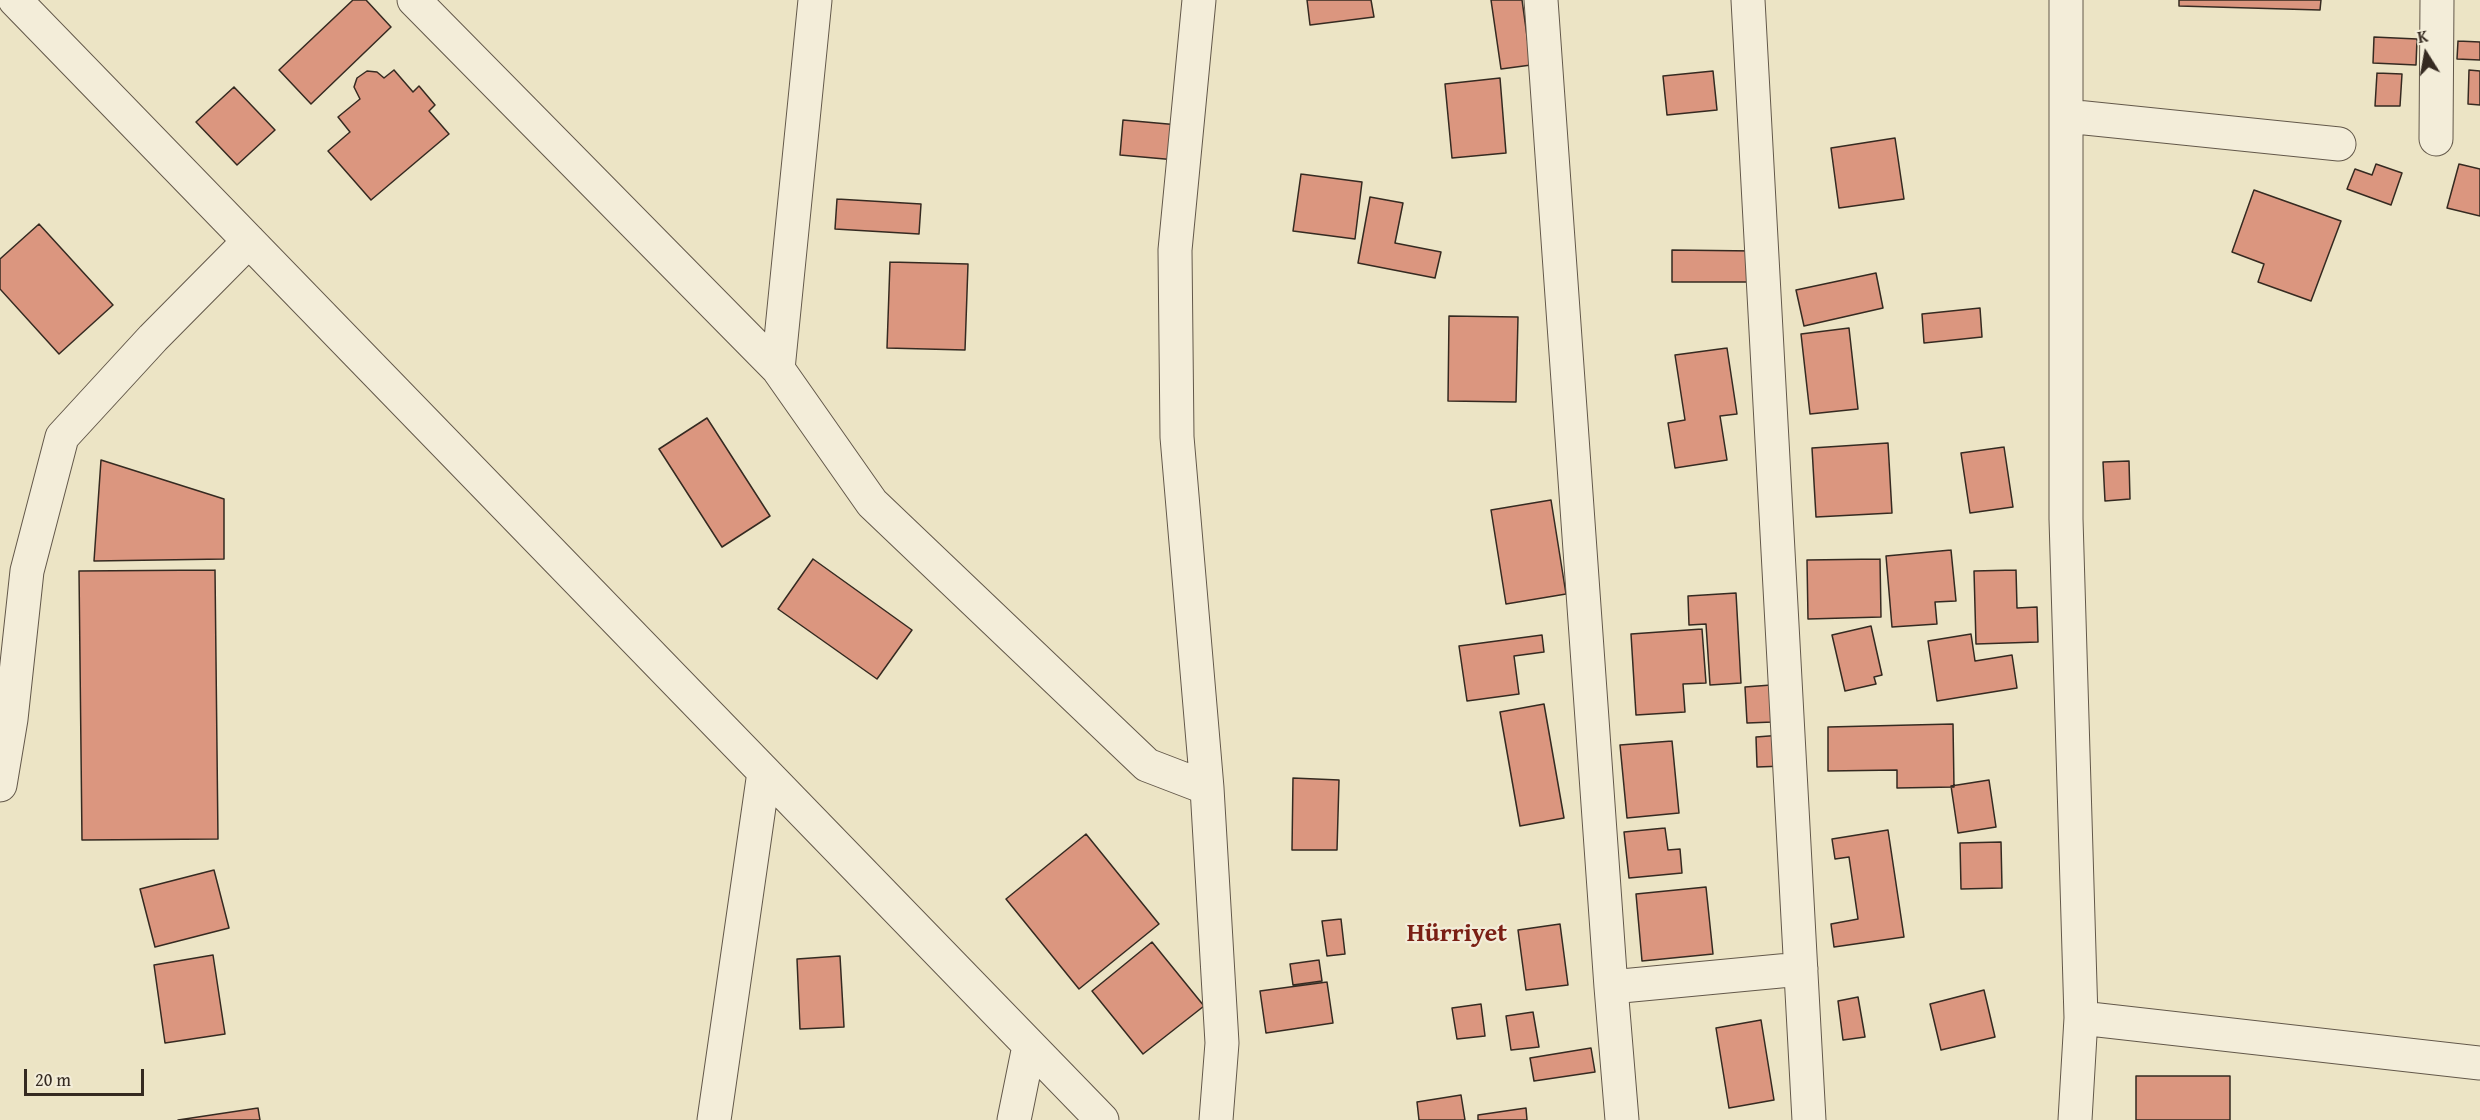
<!DOCTYPE html>
<html>
<head>
<meta charset="utf-8">
<style>
	body { margin:0 }
	#map { position:relative; width:2480px; height:1120px; overflow:hidden; background:#ece4c5; font-family:"Gentium Book Plus",serif }
	canvas { display:block }
	.north { position:absolute; left:2396px; top:24px; width:60px; height:60px; -webkit-text-stroke:4px #f3edd9; paint-order:stroke; rotate:349deg; font-size:16px; font-weight:700; line-height:24px; text-align:center; color:#352a21 }
	.north::after { content:''; display:block; margin:auto; width:21px; height:27px; background:#352a21; clip-path:polygon(50% 0,100% 100%,50% 72%,0 100%) }
	.scale { position:absolute; left:24px; top:1069px; width:120px; height:27px; box-sizing:border-box; border:3px solid #352a21; border-top:0; padding-left:8px; font-size:18px; line-height:21px; white-space:nowrap; color:#352a21; -webkit-text-stroke:4px #f3edd9; paint-order:stroke }
</style>
</head>
<body>
<div id="map">
<canvas width="2480" height="1120"></canvas>
<div class="north">K</div>
<div class="scale">20 m</div>
</div>
<script>
const ctx = document.querySelector('canvas').getContext('2d');
ctx.lineJoin = 'round';
function fill(path, color) { ctx.fillStyle = color; ctx.fill(path, 'evenodd'); }
const toPath = rows => new Path2D(rows.map(r => 'M' + r).join(''));
function strokePath(path, color, width, dash) { ctx.strokeStyle = color; ctx.lineWidth = width; ctx.lineCap = dash ? 'butt' : 'round'; ctx.setLineDash(dash || []); ctx.stroke(path); }
function drawText(font, color, halo, rows, align = 'center') {
  ctx.font = font + ' "Gentium Book Plus",serif'; ctx.lineWidth = 4.5; ctx.setLineDash([]); ctx.textBaseline = 'middle'; ctx.strokeStyle = halo; ctx.fillStyle = color; for (const [text, x, y, turn = 0] of rows) {
    ctx.save(); ctx.translate(x, y); ctx.rotate((+turn || 0) * Math.PI / 180); ctx.textAlign = isNaN(turn) ? turn : align; if (halo) ctx.strokeText(text, 0, 0); ctx.fillText(text, 0, 0); ctx.restore();
  }
}
const building = toPath([
	[353,0,366,0,391,27,311,104,279,70,353,0],
	[1307,0,1371,0,1374,17,1310,25,1307,0],
	[1491,0,1522,0,1531,65,1501,69,1491,0],
	[2179,0,2321,0,2320,10,2179,6,2179,0],
	[2374,37,2417,39,2416,65,2373,63,2374,37],
	[2458,41,2480,42,2480,60,2457,59,2458,41],
	[394,70,413,92,419,86,435,105,429,111,449,134,371,200,328,151,350,132,338,117,360,99,354,87,357,78,367,71,377,72,384,78,394,70],
	[2469,70,2480,71,2480,105,2468,104,2469,70],
	[1713,71,1717,110,1667,115,1663,76,1713,71],
	[2377,73,2402,74,2400,106,2375,106,2377,73],
	[1500,78,1506,153,1452,158,1445,84,1500,78],
	[234,87,275,130,237,165,196,122,234,87],
	[1123,120,1179,125,1176,160,1120,155,1123,120],
	[1895,138,1904,199,1839,208,1831,148,1895,138],
	[2376,164,2402,173,2391,205,2347,189,2355,169,2372,175,2376,164],
	[2459,164,2480,169,2480,216,2447,208,2459,164],
	[1301,174,1362,182,1355,239,1293,231,1301,174],
	[2254,190,2341,221,2311,301,2258,282,2264,264,2232,252,2254,190],
	[1370,197,1403,203,1395,243,1441,252,1435,278,1358,263,1370,197],
	[837,199,921,204,919,234,835,229,837,199],
	[39,224,113,305,59,354,0,289,0,259,39,224],
	[1672,250,1755,251,1754,282,1672,282,1672,250],
	[890,262,968,264,965,350,887,348,890,262],
	[1876,273,1883,308,1804,326,1796,290,1876,273],
	[1980,308,1982,337,1924,343,1922,314,1980,308],
	[1449,316,1518,317,1516,402,1448,401,1449,316],
	[1849,328,1858,409,1810,414,1801,334,1849,328],
	[1727,348,1737,414,1720,416,1727,460,1675,468,1668,423,1685,420,1675,355,1727,348],
	[707,418,770,516,722,547,659,449,707,418],
	[1888,443,1892,513,1816,517,1812,448,1888,443],
	[2004,447,2013,507,1970,513,1961,453,2004,447],
	[101,460,224,499,224,559,94,561,101,460],
	[2129,461,2130,499,2105,501,2103,462,2129,461],
	[1551,500,1566,594,1506,604,1491,510,1551,500],
	[1951,550,1956,601,1935,602,1937,624,1892,627,1886,556,1951,550],
	[813,559,912,630,877,679,778,609,813,559],
	[1880,559,1881,617,1808,619,1807,560,1880,559],
	[215,570,218,839,82,840,79,571,215,570],
	[2016,570,2017,608,2037,607,2038,642,1976,644,1974,571,2016,570],
	[1736,593,1741,683,1710,685,1706,624,1689,625,1688,596,1736,593],
	[1871,626,1882,675,1874,677,1876,684,1845,691,1832,635,1871,626],
	[1702,629,1706,683,1683,684,1685,712,1636,715,1631,634,1702,629],
	[1971,634,1975,661,2012,655,2017,688,1937,701,1928,641,1971,634],
	[1542,635,1544,652,1514,656,1519,694,1467,701,1459,646,1542,635],
	[1771,685,1773,722,1747,723,1745,687,1771,685],
	[1544,704,1564,818,1520,826,1500,712,1544,704],
	[1953,724,1954,787,1897,788,1897,770,1828,771,1828,727,1953,724],
	[1782,735,1784,766,1757,767,1756,737,1782,735],
	[1672,741,1679,813,1627,818,1620,745,1672,741],
	[1293,778,1339,780,1337,850,1292,850,1293,778],
	[1989,780,1996,827,1958,833,1951,786,1989,780],
	[1665,828,1668,850,1680,849,1682,873,1629,878,1624,832,1665,828],
	[1888,830,1904,937,1834,947,1831,924,1858,919,1849,857,1835,859,1832,839,1888,830],
	[1086,834,1159,924,1079,989,1006,899,1086,834],
	[2001,842,2002,888,1961,889,1960,843,2001,842],
	[214,870,229,928,155,947,140,889,214,870],
	[1706,887,1713,954,1642,961,1636,894,1706,887],
	[1341,919,1345,954,1327,956,1322,921,1341,919],
	[1560,924,1568,985,1526,990,1518,930,1560,924],
	[1152,942,1204,1006,1143,1054,1092,991,1152,942],
	[213,955,225,1034,165,1043,154,965,213,955],
	[840,956,844,1027,800,1029,797,959,840,956],
	[1319,960,1322,981,1293,985,1290,964,1319,960],
	[1327,982,1333,1023,1266,1033,1260,991,1327,982],
	[1984,990,1995,1037,1941,1050,1930,1004,1984,990],
	[1858,997,1865,1037,1843,1040,1838,1001,1858,997],
	[1481,1004,1485,1036,1457,1039,1452,1008,1481,1004],
	[1533,1012,1539,1047,1511,1050,1506,1016,1533,1012],
	[1761,1020,1774,1100,1729,1108,1716,1028,1761,1020],
	[1591,1048,1595,1072,1534,1081,1530,1058,1591,1048],
	[2136,1076,2230,1076,2230,1120,2136,1120,2136,1076],
	[1461,1095,1465,1120,1419,1120,1417,1102,1461,1095],
	[258,1108,260,1120,178,1120,258,1108],
	[1526,1108,1527,1120,1478,1120,1478,1115,1526,1108]
]);
fill(building, '#db967f');
strokePath(building, '#352a21', 1.5);
const minor = toPath([
	[15,0,1102,1120],
	[414,0,778,369,872,503,1147,765,1207,788],
	[1199,0,1175,250,1177,437,1207,788,1222,1043,1216,1120],
	[1541,0,1611,987,1622,1120],
	[1748,0,1809,1120],
	[2066,0,2066,519,2081,1018,2075,1120],
	[2066,116,2339,144],
	[2436,139,2437,0],
	[778,369,815,0],
	[0,785,11,719,27,571,62,437,153,338,249,241],
	[1611,987,1801,969],
	[2081,1018,2480,1063],
	[714,1120,764,772],
	[1014,1120,1029,1046]
]);
strokePath(minor, '#63584a', 35);
strokePath(minor, '#f3edd9', 33);
drawText('bold 26px', '#7a1f14', '#f3edd9', [
	["Hürriyet",1457,934]
]);
</script>
</body>
</html>
